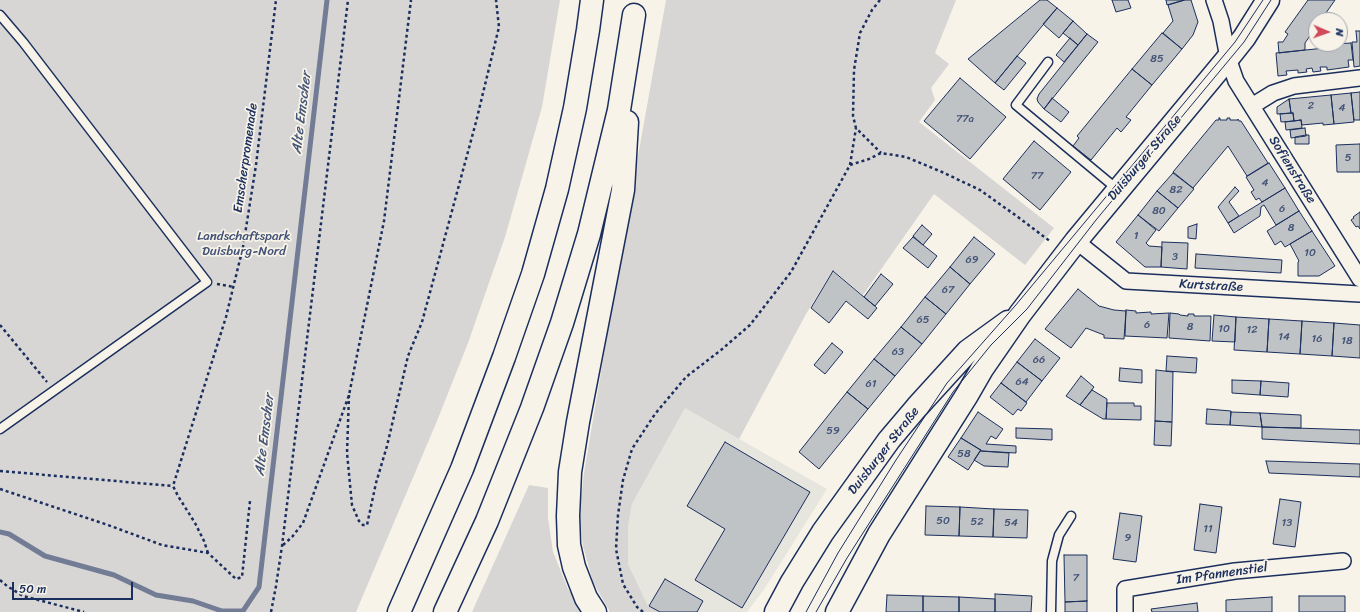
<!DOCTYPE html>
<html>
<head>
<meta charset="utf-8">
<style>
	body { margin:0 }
	#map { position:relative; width:1360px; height:612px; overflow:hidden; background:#f7f3e8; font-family:Sriracha,sans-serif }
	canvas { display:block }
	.north { position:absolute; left:1308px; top:12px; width:40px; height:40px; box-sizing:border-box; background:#f7f3e8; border:1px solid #9fa5b1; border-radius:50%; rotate:92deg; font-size:11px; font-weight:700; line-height:16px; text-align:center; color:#1b2f5e }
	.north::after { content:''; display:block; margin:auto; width:14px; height:18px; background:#d1495b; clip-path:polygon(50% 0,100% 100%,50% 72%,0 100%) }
	.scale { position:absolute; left:12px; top:582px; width:121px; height:18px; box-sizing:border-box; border:2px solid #1b2f5e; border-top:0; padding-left:5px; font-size:12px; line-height:14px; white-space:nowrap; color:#1b2f5e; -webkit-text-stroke:3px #f7f3e8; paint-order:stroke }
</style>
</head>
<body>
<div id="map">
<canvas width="1360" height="612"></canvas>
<div class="north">N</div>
<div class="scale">50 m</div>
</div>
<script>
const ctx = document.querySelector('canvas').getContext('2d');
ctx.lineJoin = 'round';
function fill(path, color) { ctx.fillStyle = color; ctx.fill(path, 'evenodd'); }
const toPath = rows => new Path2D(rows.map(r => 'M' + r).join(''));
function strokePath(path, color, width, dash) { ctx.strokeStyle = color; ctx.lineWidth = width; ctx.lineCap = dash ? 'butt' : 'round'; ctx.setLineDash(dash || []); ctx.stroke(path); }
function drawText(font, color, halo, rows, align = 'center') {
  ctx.font = font + ' Sriracha,sans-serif'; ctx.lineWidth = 3.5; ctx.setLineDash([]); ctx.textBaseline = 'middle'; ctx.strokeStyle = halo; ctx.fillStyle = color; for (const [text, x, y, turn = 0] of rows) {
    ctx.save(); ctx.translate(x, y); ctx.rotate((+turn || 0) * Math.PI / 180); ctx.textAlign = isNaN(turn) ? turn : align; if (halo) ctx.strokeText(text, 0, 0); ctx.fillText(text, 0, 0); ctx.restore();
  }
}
fill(toPath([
	[685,408,827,489,765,588,747,612,659,612,648,606,628,564,628,526,632,504]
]), '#e6e5de');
fill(toPath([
	[0,0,560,0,542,107,505,237,468,343,437,421,356,612,0,612],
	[666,0,956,0,935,53,949,64,931,88,935,100,919,122,1054,228,1025,265,934,194,863,295,833,270,806,314,739,439,685,408,632,504,628,526,628,564,648,606,659,612,610,612,593,582,583,546,579,516,584,473,631,195],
	[529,485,548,488,548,518,553,552,568,589,585,612,472,612]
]), '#d7d6d4');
strokePath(toPath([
	[0,532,9,534,45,556,114,575,156,595,193,601,222,611,243,611,259,587,327,0]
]), '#727c95', 5);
const building = toPath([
	[1040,0,1047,0,1057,8,995,83,968,59,1040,0],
	[1112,0,1128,0,1131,8,1116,12,1112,0],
	[1166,0,1184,0,1167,5,1166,0],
	[1185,0,1191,0,1198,22,1193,35,1182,49,1163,33,1173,21,1168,5,1185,0],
	[1308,0,1335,0,1321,20,1316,20,1316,27,1305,43,1305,50,1279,53,1278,42,1283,42,1288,34,1285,32,1308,0],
	[1057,8,1073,21,1059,38,1043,24,1057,8],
	[1073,21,1087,34,1078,45,1063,33,1073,21],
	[1356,31,1360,31,1360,66,1354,67,1352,42,1357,42,1356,31],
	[1162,33,1182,49,1152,85,1132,69,1162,33],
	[1087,34,1098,42,1044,109,1038,102,1037,99,1039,94,1087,34],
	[1070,38,1078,45,1064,62,1056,55,1070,38],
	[1351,43,1353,60,1348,60,1349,67,1327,70,1327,67,1320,67,1321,71,1313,72,1312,68,1306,69,1307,72,1298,73,1298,70,1286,71,1287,75,1278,76,1276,53,1335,47,1335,44,1351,43],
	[1017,56,1026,63,1004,90,995,83,1017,56],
	[1132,69,1152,85,1126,117,1131,120,1121,132,1117,128,1091,160,1073,146,1079,138,1077,136,1132,69],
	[960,78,1006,117,970,159,924,121,960,78],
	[1360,92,1360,120,1354,120,1351,93,1360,92],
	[1351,93,1354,122,1334,124,1331,95,1351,93],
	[1331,95,1334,124,1323,125,1323,123,1302,125,1301,120,1294,121,1293,113,1291,113,1289,99,1331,95],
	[1052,98,1069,112,1061,122,1044,109,1052,98],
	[1289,99,1291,113,1277,114,1277,107,1289,99],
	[1293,113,1294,121,1281,122,1280,114,1293,113],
	[1219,118,1220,118,1220,120,1227,120,1227,118,1230,118,1230,120,1238,120,1238,119,1239,121,1241,121,1268,163,1247,176,1228,146,1193,188,1173,172,1216,120,1219,120,1219,118],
	[1301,120,1302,128,1286,130,1285,122,1301,120],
	[1305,128,1306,136,1291,138,1290,130,1305,128],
	[1306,135,1309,135,1309,144,1295,144,1295,137,1306,135],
	[1034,141,1071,172,1040,210,1003,179,1034,141],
	[1360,144,1360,172,1337,172,1336,145,1360,144],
	[1269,163,1285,188,1262,202,1259,198,1256,200,1251,192,1254,190,1246,177,1269,163],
	[1173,173,1194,189,1178,208,1157,191,1173,173],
	[1235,187,1239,191,1229,202,1239,216,1228,223,1218,207,1235,187],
	[1285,188,1299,211,1276,225,1264,205,1261,207,1260,216,1234,233,1228,223,1285,188],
	[1157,191,1178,208,1159,231,1138,215,1157,191],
	[1299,211,1312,231,1285,247,1281,241,1275,245,1267,231,1299,211],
	[1360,212,1360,229,1358,226,1356,227,1351,220,1354,218,1353,217,1360,212],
	[1138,215,1156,230,1146,243,1149,246,1162,247,1161,267,1145,267,1116,242,1138,215],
	[1197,224,1196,239,1188,238,1188,227,1197,224],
	[922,225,932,234,923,245,913,236,922,225],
	[1312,231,1335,266,1319,276,1298,276,1298,262,1299,261,1290,244,1312,231],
	[913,237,937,256,928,268,903,248,913,237],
	[974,237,995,254,970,284,950,267,974,237],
	[1162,242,1188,243,1187,269,1161,267,1162,242],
	[1196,254,1282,260,1281,273,1195,268,1196,254],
	[950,267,970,284,946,314,925,297,950,267],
	[833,271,877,308,868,319,846,301,829,323,811,308,833,271],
	[881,274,893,284,875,306,864,297,881,274],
	[1078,289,1099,306,1114,310,1126,311,1124,339,1104,338,1104,335,1086,328,1071,348,1045,329,1078,289],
	[925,297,946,314,922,344,901,327,925,297],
	[1126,310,1136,311,1136,313,1151,312,1151,314,1169,313,1167,338,1125,336,1126,310],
	[1170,313,1179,314,1180,315,1188,316,1188,314,1194,314,1194,316,1211,316,1210,341,1169,338,1170,313],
	[1214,315,1236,317,1235,342,1212,341,1214,315],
	[1236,317,1269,319,1267,352,1234,350,1236,317],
	[1269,319,1302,321,1300,354,1267,352,1269,319],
	[1302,321,1334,323,1332,356,1300,354,1302,321],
	[1334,323,1360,325,1360,358,1332,356,1334,323],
	[901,327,922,344,895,376,874,359,901,327],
	[1035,339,1060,358,1042,381,1017,362,1035,339],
	[832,343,843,352,825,374,814,365,832,343],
	[1167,356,1197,358,1196,373,1166,371,1167,356],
	[874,359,895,376,868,409,847,392,874,359],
	[1017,362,1042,381,1026,402,1001,383,1017,362],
	[1120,368,1142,370,1142,383,1119,381,1120,368],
	[1156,370,1173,372,1172,422,1155,421,1156,370],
	[1081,376,1094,387,1080,405,1066,396,1081,376],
	[1232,380,1261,381,1260,395,1232,393,1232,380],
	[1261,381,1289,383,1288,397,1260,395,1261,381],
	[1001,383,1027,403,1021,411,1018,409,1013,415,990,397,1001,383],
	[1092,390,1107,399,1106,419,1103,419,1080,405,1092,390],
	[847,392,868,409,819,469,799,452,847,392],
	[1107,403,1134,403,1134,406,1141,406,1141,420,1106,419,1107,403],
	[1207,409,1231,411,1230,425,1206,424,1207,409],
	[978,412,1003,429,996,439,991,436,986,444,1016,446,1016,453,982,451,961,438,978,412],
	[1231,412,1260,413,1262,427,1230,425,1231,412],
	[1260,413,1301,415,1301,428,1262,427,1260,413],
	[1155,421,1172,422,1171,446,1154,445,1155,421],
	[1262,427,1360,430,1360,444,1262,439,1262,427],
	[1016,428,1052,429,1052,440,1016,438,1016,428],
	[961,438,981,450,968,470,948,457,961,438],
	[725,442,810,492,742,608,695,580,725,529,687,506,725,442],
	[980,451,1009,453,1008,467,984,466,974,460,980,451],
	[1266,461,1360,464,1360,477,1269,473,1266,461],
	[1280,499,1301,502,1295,547,1273,544,1280,499],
	[1200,504,1222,507,1216,553,1194,550,1200,504],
	[926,506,960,507,959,536,925,535,926,506],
	[960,507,994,509,993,537,959,536,960,507],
	[994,509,1028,510,1027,538,993,537,994,509],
	[1120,513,1142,516,1136,562,1113,559,1120,513],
	[1064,555,1087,555,1087,601,1065,602,1064,555],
	[665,579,703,601,697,612,660,612,649,606,665,579],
	[995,594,1032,596,1031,612,995,612,995,594],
	[887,595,923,596,923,612,886,612,887,595],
	[923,596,959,597,959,612,923,612,923,596],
	[1299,596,1345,596,1345,612,1299,612,1299,596],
	[959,597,995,599,995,612,959,612,959,597],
	[1272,597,1272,612,1226,612,1226,600,1272,597],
	[1087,601,1087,612,1065,612,1065,602,1087,601],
	[1197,603,1198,612,1152,612,1151,609,1197,603]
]);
fill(building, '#c0c3c5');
strokePath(building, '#1b2f5e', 1);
const lane = toPath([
	[0,15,23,42,207,282,0,429],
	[1048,62,1016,105,1117,189],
	[1051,612,1052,561,1059,535,1071,516]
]);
const street = toPath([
	[1214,0,1221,21,1228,58,1236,81,1360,279],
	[1252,106,1273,93,1294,86,1360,78],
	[1076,241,1126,281,1360,294],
	[1125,612,1125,589,1235,571,1343,561]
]);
const secondary = toPath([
	[776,612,792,582,823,532,889,440,917,407,968,351,1008,322],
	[837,612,879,534,967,395,982,369,1020,314,1076,241,1228,58,1244,38,1268,0]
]);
const highway = toPath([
	[399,612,462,469,504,357,533,274,557,189,575,108,588,30,592,0],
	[445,612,487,521,532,408,562,323,589,234,619,110,634,15],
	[595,612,586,598,574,567,569,545,568,516,570,472,578,422,623,190,627,122]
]);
strokePath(lane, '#1b2f5e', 11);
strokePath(street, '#1b2f5e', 18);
strokePath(secondary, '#1b2f5e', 25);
strokePath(highway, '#1b2f5e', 25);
strokePath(toPath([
	[880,0,872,10,860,33,854,70,853,116,856,128,881,153],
	[850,165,856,128],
	[217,284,234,287],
	[0,325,47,382],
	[349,395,347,453,352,505,359,521,363,525,367,525,376,483,387,446,408,356,422,322,476,122,499,27,496,0],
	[0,471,173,486],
	[0,489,108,525,162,545,208,553,236,579,242,577,250,501],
	[283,545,292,537,303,523,349,395,384,221,411,0],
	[208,553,204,541,195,523,178,496,173,486,226,317,243,247,256,165,276,0],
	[0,580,7,586,23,596,84,612],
	[271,612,276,586,282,546,348,0],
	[643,612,637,607,623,584,616,549,618,515,623,480,632,449,655,414,686,377,721,350,750,325,791,272,850,165,869,159,881,153,906,157,942,172,980,190,1018,217,1051,242]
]), '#1b2f5e', 2.5, [3, 3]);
strokePath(lane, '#f7f3e8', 8);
strokePath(street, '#f7f3e8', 15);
strokePath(secondary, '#f7f3e8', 22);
strokePath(highway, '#f7f3e8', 22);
strokePath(toPath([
	[806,612,838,553,896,460,947,383,1015,306,1235,42,1263,0],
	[816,612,847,558,953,392,991,345,1027,309,1096,220,1244,42,1271,0]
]), '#1b2f5e', 1);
drawText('11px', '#445478', null, [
	["85",1157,59],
	["2",1311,106],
	["4",1342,108],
	["77a",965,119],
	["5",1348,158],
	["77",1037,176],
	["4",1265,183],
	["82",1176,190],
	["6",1282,209],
	["80",1159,211],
	["8",1291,228],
	["1",1136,236],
	["10",1310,253],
	["3",1175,257],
	["69",972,260],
	["67",948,290],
	["65",923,320],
	["6",1147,325],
	["8",1190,327],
	["10",1224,329],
	["12",1252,330],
	["14",1284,337],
	["16",1317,339],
	["18",1347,341],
	["63",898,352],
	["66",1039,360],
	["64",1022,382],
	["61",871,384],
	["59",833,431],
	["58",964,454],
	["50",943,521],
	["52",977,522],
	["54",1011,523],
	["13",1287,523],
	["11",1208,529],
	["9",1128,538],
	["7",1076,578]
]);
drawText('13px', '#1b2f5e', '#f7f3e8', [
	["Emscherpromenade",246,158,-82],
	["Duisburger Straße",1145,158,-50],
	["Sofienstraße",1292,170,58],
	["Kurtstraße",1211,286,3],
	["Duisburger Straße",884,451,-52],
	["Im Pfannenstiel",1222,574,-8]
]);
drawText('13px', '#415076', '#f7f3e8', [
	["Landschaftspark",244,237],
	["Duisburg-Nord",244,252]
]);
drawText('italic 14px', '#465679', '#f7f3e8', [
	["Alte Emscher",302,113,-83],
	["Alte Emscher",265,435,-83]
]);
</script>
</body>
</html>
